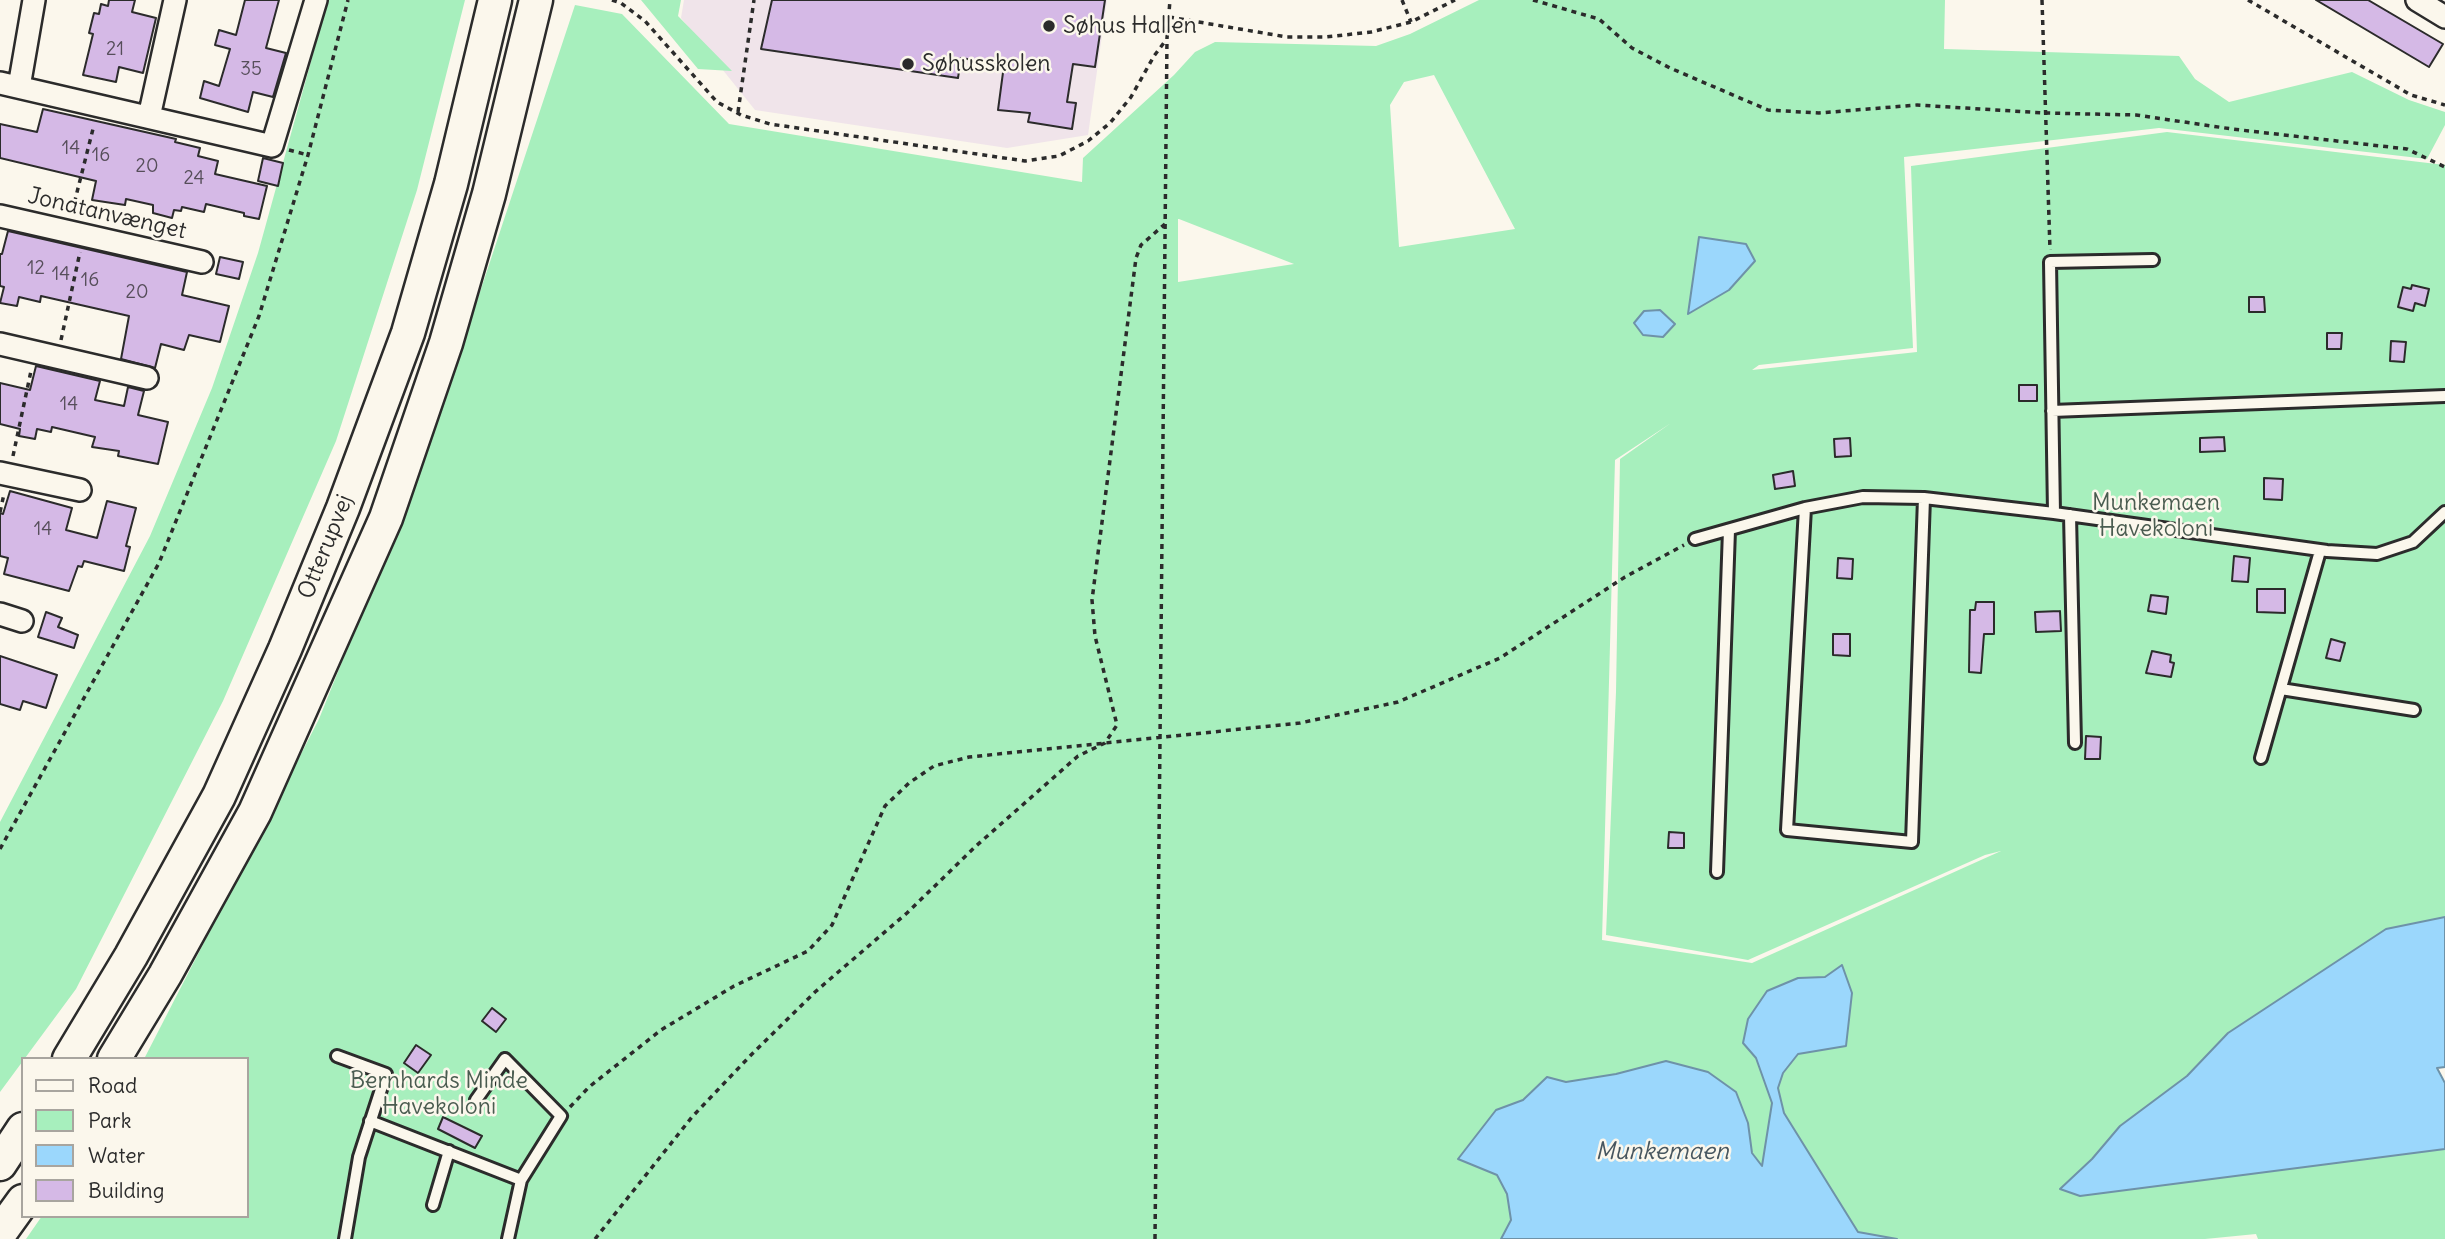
<!DOCTYPE html>
<html>
<head>
<meta charset="utf-8">
<style>
	body { margin:0 }
	#map { position:relative; width:2445px; height:1239px; overflow:hidden; background:#fbf7ec; font-family:Delius,sans-serif }
	canvas { display:block }
	.legend { position:absolute; left:21px; top:1057px; width:228px; height:161px; box-sizing:border-box; background:#fbf7ec; border:2px solid #a8a59f; margin:0; padding:9px 12px; list-style:none; font-size:21px; color:#2b2b2b }
	.legend li { display:flex; align-items:center; gap:14px; height:35px }
	.legend b { width:35px; border:2px solid #a8a59f }
</style>
</head>
<body>
<div id="map">
<canvas width="2445" height="1239"></canvas>
<ul class="legend">
<li><b style="height:9px;background:#fbf7ec"></b>Road</li>
<li><b style="height:19px;background:#a7efbd"></b>Park</li>
<li><b style="height:19px;background:#9bd7fc"></b>Water</li>
<li><b style="height:19px;background:#d5b9e6"></b>Building</li>
</ul>
</div>
<script>
const ctx = document.querySelector('canvas').getContext('2d');
ctx.lineJoin = 'round';
function fill(path, color) { ctx.fillStyle = color; ctx.fill(path, 'evenodd'); }
const toPath = rows => new Path2D(rows.map(r => 'M' + r).join(''));
function strokePath(path, color, width, dash) { ctx.strokeStyle = color; ctx.lineWidth = width; ctx.lineCap = dash ? 'butt' : 'round'; ctx.setLineDash(dash || []); ctx.stroke(path); }
function drawText(font, color, halo, rows, align = 'center') {
  ctx.font = font + ' Delius,sans-serif'; ctx.lineWidth = 5; ctx.setLineDash([]); ctx.textBaseline = 'middle'; ctx.strokeStyle = halo; ctx.fillStyle = color; for (const [text, x, y, turn = 0] of rows) {
    ctx.save(); ctx.translate(x, y); ctx.rotate((+turn || 0) * Math.PI / 180); ctx.textAlign = isNaN(turn) ? turn : align; if (halo) ctx.strokeText(text, 0, 0); ctx.fillText(text, 0, 0); ctx.restore();
  }
}
fill(toPath([
	[684,0,1107,0,1088,135,1007,148,755,110,681,18]
]), '#f0e4ea');
fill(toPath([
	[328,0,465,0,417,190,336,441,223,701,76,989,0,1092,0,822,150,536,212,388,258,253],
	[641,0,681,0,678,16,732,71,698,69],
	[1479,0,1945,0,1944,49,2179,56,2195,79,2229,102,2352,72,2409,100,2445,112,2445,125,2427,159,2159,128,1904,157,1913,348,1759,365,1752,370,1917,352,1911,166,2167,132,2445,165,2445,917,2386,929,2228,1033,2187,1076,2120,1126,2092,1159,2061,1188,2080,1196,2445,1149,2445,1239,2258,1239,2256,1234,2205,1239,1897,1239,1858,1232,1784,1113,1778,1088,1783,1073,1798,1054,1846,1046,1825,977,1798,978,1743,1043,1756,1058,1772,1103,1762,1167,1752,1153,1748,1123,1666,1061,1616,1074,1566,1082,1547,1077,1523,1100,1496,1110,1474,1166,1497,1175,1507,1194,1511,1220,1501,1239,26,1239,42,1216,247,1216,247,1059,144,1059,319,719,431,440,575,5,622,14,729,124,1082,182,1083,158,1174,75,1195,52,1215,42,1376,46,1410,34],
	[1434,75,1515,229,1399,247,1390,105,1404,82],
	[1178,219,1179,219,1294,264,1178,282],
	[1671,423,1620,459,1616,692,1606,935,1748,960,1985,855,2001,851,1752,963,1602,940,1615,460]
]), '#a7efbd');
const water = toPath([
	[1699,237,1746,244,1755,261,1729,290,1688,314,1699,237],
	[1660,310,1675,324,1663,337,1643,335,1634,323,1644,311,1660,310],
	[2445,917,2445,1067,2437,1068,2445,1083,2445,1149,2080,1196,2060,1189,2092,1159,2120,1126,2187,1076,2228,1033,2386,929,2445,917],
	[1842,965,1852,993,1846,1046,1798,1054,1783,1073,1778,1088,1784,1113,1858,1232,1897,1239,1501,1239,1511,1220,1507,1194,1497,1175,1458,1159,1496,1110,1523,1100,1547,1077,1566,1082,1616,1074,1666,1061,1708,1072,1736,1092,1748,1123,1752,1153,1762,1166,1772,1103,1756,1058,1743,1043,1748,1019,1767,991,1798,978,1825,977,1842,965]
]);
fill(water, '#9bd7fc');
strokePath(water, '#6e92a8', 2);
const building = toPath([
	[109,0,135,0,132,12,156,18,143,73,119,67,116,82,83,75,93,34,89,33,94,13,99,14,101,4,108,6,109,0],
	[245,0,279,0,266,48,286,53,273,97,253,92,248,112,200,98,204,81,219,86,230,49,215,45,219,30,236,35,245,0],
	[772,0,1105,0,1095,67,1073,64,1067,102,1076,103,1072,129,1028,122,1030,113,998,110,1004,65,961,58,958,78,761,49,772,0],
	[2316,0,2368,0,2443,44,2429,67,2316,0],
	[43,109,176,139,175,142,200,148,198,156,218,161,215,174,267,186,259,219,244,216,244,213,206,204,204,212,182,207,181,211,174,210,172,218,153,213,153,205,126,199,125,205,92,200,96,181,0,158,0,124,37,132,43,109],
	[263,158,283,163,278,186,258,181,263,158],
	[8,231,187,272,182,295,229,306,220,342,189,335,184,350,161,344,155,368,121,359,129,316,41,296,40,302,19,297,17,306,0,303,4,287,0,286,0,254,2,254,8,231],
	[220,257,243,262,239,279,216,274,220,257],
	[2412,285,2429,289,2425,306,2415,303,2413,311,2398,307,2403,287,2411,289,2412,285],
	[2249,297,2264,297,2265,312,2249,312,2249,297],
	[2327,333,2342,333,2341,349,2327,349,2327,333],
	[2391,341,2406,342,2404,362,2390,361,2391,341],
	[36,366,100,381,95,400,124,406,128,387,144,391,138,415,168,422,158,464,118,456,119,451,92,447,95,437,52,427,51,432,37,429,35,439,19,436,20,429,0,424,0,383,30,390,36,366],
	[2019,385,2037,385,2037,401,2019,401,2019,385],
	[2224,437,2225,451,2200,452,2200,438,2224,437],
	[1850,438,1851,456,1835,457,1834,439,1850,438],
	[1793,471,1795,486,1775,489,1773,475,1793,471],
	[2264,478,2283,479,2282,500,2264,499,2264,478],
	[10,491,72,508,66,530,97,538,107,501,136,508,126,546,130,547,124,571,84,561,82,567,78,566,69,591,4,574,8,558,0,556,0,513,3,514,10,491],
	[2234,556,2250,558,2248,582,2232,581,2234,556],
	[1838,558,1853,559,1852,579,1837,578,1838,558],
	[2257,589,2285,589,2285,613,2257,612,2257,589],
	[2151,595,2168,597,2166,614,2148,611,2151,595],
	[1976,602,1994,602,1994,634,1984,634,1981,673,1969,672,1970,610,1975,610,1976,602],
	[2060,611,2061,631,2036,632,2035,612,2060,611],
	[46,612,62,618,58,627,78,635,74,648,38,637,46,612],
	[1833,634,1850,634,1850,656,1833,655,1833,634],
	[2331,639,2345,643,2340,661,2326,658,2331,639],
	[2152,651,2171,655,2170,662,2174,663,2171,677,2146,673,2152,651],
	[0,656,57,675,46,708,23,701,20,710,0,704,0,656],
	[2086,736,2101,737,2100,759,2085,759,2086,736],
	[1669,832,1684,833,1684,848,1668,848,1669,832],
	[492,1008,506,1019,496,1032,482,1021,492,1008],
	[416,1045,431,1055,418,1073,404,1063,416,1045],
	[443,1117,482,1136,475,1148,438,1129,443,1117]
]);
fill(building, '#d5b9e6');
strokePath(building, '#2b2b2b', 2);
const lane = toPath([
	[2052,411,2445,396],
	[1805,508,1787,830,1912,842,1924,498],
	[2054,513,2050,262,2153,260],
	[2070,515,2075,743],
	[1695,539,1805,508,1863,497,1924,498,2054,513,2327,551,2377,554,2413,542,2445,512],
	[2281,689,2414,710],
	[2261,758,2320,551],
	[1717,872,1729,530],
	[337,1056,386,1074,359,1157,345,1239],
	[476,1100,505,1059,561,1116,521,1180,508,1239],
	[370,1121,521,1180],
	[433,1205,449,1151]
]);
const street = toPath([
	[2417,0,2445,17],
	[0,83,272,146,316,0],
	[19,87,34,0],
	[149,117,175,0],
	[0,216,202,262],
	[0,344,147,378],
	[0,473,80,490],
	[0,614,22,621]
]);
const secondary = toPath([
	[69,1059,131,956,219,796,285,649,343,508,408,333,451,184,495,0],
	[114,1059,165,975,255,812,386,518,446,343,489,194,536,0],
	[0,1164,23,1129],
	[0,1233,23,1201]
]);
strokePath(lane, '#2b2b2b', 16);
strokePath(street, '#2b2b2b', 26);
strokePath(secondary, '#2b2b2b', 37);
strokePath(toPath([
	[612,0,621,3,645,21,717,102,741,115,770,124,1025,161,1059,156,1088,141,1110,123,1131,97,1154,56,1166,40],
	[1402,0,1411,22],
	[1533,0,1599,19,1632,48,1670,68,1768,110,1819,113,1917,105,2045,113,2136,115,2232,129,2407,149,2445,167],
	[2042,0,2050,250],
	[2248,0,2411,95,2445,105],
	[1169,17,1287,37,1326,37,1371,32,1411,22,1455,0],
	[738,112,754,0],
	[289,150,308,155],
	[72,212,94,125],
	[61,340,80,252],
	[13,456,31,371],
	[0,512,4,494],
	[0,849,159,563,259,316,308,155,348,0],
	[570,1107,589,1087,661,1030,734,986,808,951,832,925,885,806,909,783,934,766,969,757,1300,723,1398,702,1500,658,1625,577,1684,545],
	[595,1239,692,1117,751,1055,815,992,907,913,976,846,1078,756,1105,743,1117,725,1095,636,1092,600,1136,258,1141,245,1165,224],
	[1155,1239,1167,38,1170,0]
]), '#2b2b2b', 3.5, [5, 5]);
strokePath(lane, '#fbf7ec', 10);
strokePath(street, '#fbf7ec', 21);
strokePath(secondary, '#fbf7ec', 32);
for (const [x, y, r, color] of [
	[1049,26,7,"#2b2b2b"],
	[908,64,7,"#2b2b2b"]
]) { const dot = new Path2D(); dot.arc(x, y, r, 0, 2 * Math.PI); ctx.fillStyle = color; ctx.fill(dot); strokePath(dot, '#fbf7ec', 2.5); }
drawText('19px', '#564e5a', null, [
	["21",115,50],
	["35",251,70],
	["14",71,149],
	["16",101,156],
	["20",147,167],
	["24",194,179],
	["12",36,269],
	["14",61,275],
	["16",90,281],
	["20",137,293],
	["14",69,405],
	["14",43,530]
]);
drawText('23px', '#2b2b2b', '#fbf7ec', [
	["Søhus Hallen",1063,26],
	["Søhusskolen",922,64]
], 'left');
drawText('23px', '#2b2b2b', '#fbf7ec', [
	["Jonatanvænget",107,214,13],
	["Otterupvej",326,547,-68]
]);
drawText('23px', '#4a5c50', '#fbf7ec', [
	["Munkemaen",2156,503],
	["Havekoloni",2156,529],
	["Bernhards Minde",439,1081],
	["Havekoloni",439,1107]
]);
drawText('italic 24px', '#47565f', '#fbf7ec', [
	["Munkemaen",1662,1152]
]);
</script>
</body>
</html>
